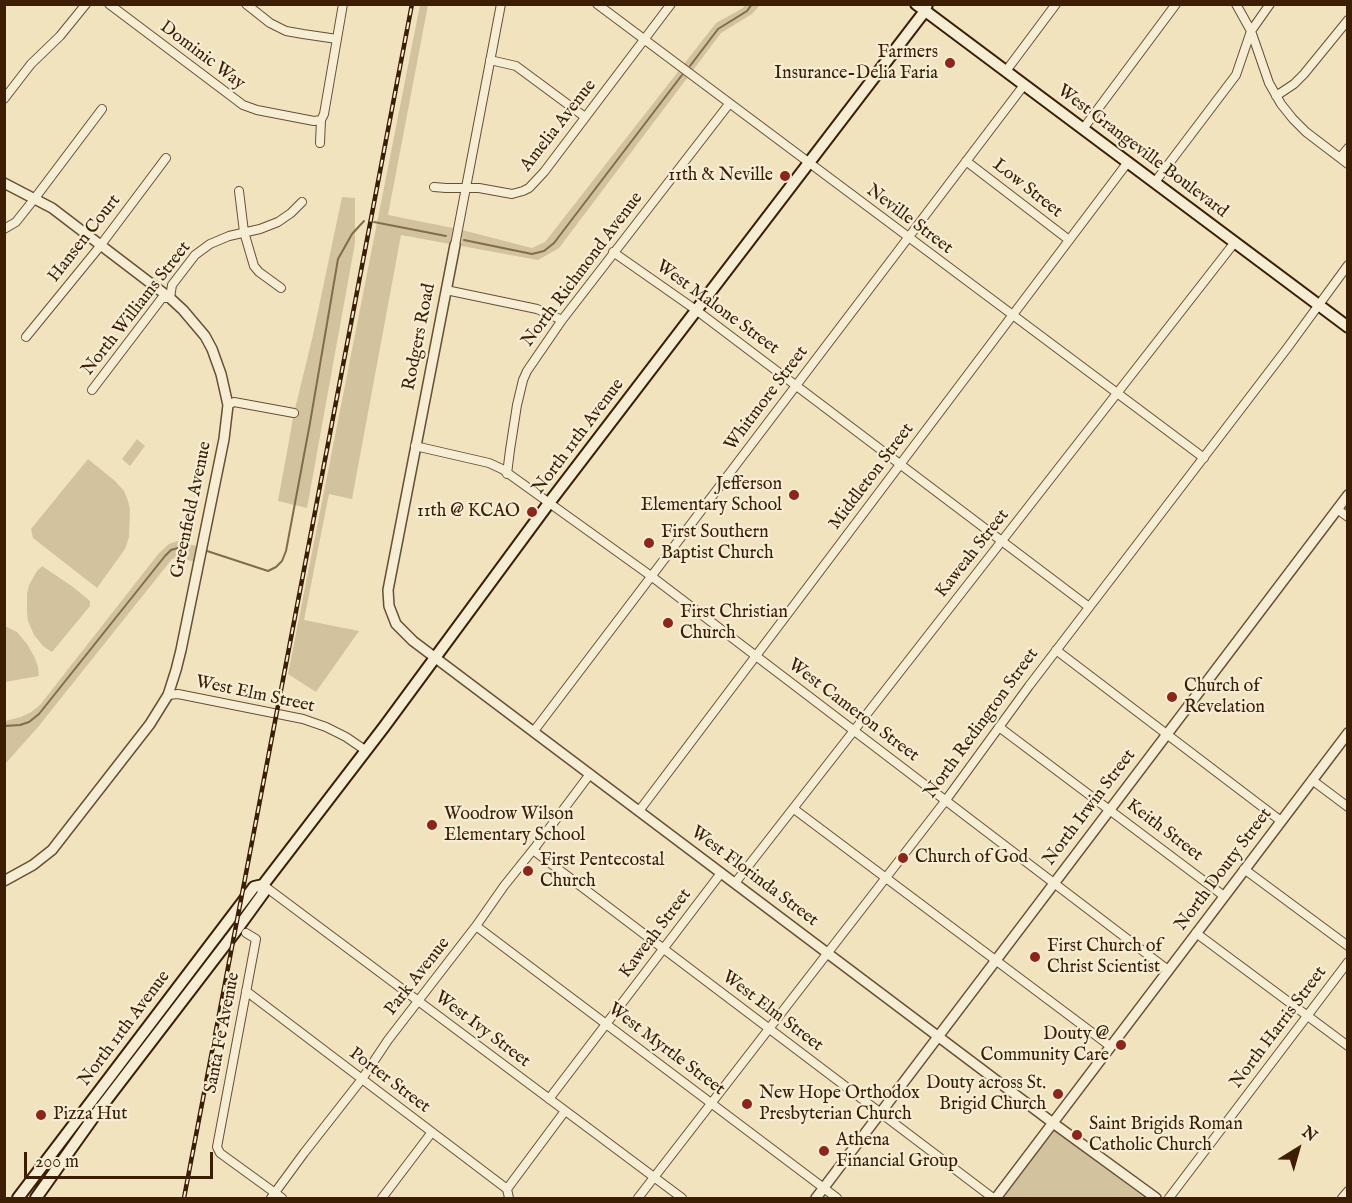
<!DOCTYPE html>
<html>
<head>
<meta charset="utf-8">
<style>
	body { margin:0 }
	#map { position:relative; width:1352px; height:1203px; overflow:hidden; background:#f1e3be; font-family:"IM FELL English",serif }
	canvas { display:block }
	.frame { position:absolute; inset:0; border:6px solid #3b1e04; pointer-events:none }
	.north { position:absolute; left:1268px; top:1119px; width:60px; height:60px; -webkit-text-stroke:4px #f6edd5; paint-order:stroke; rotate:37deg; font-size:16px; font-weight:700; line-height:24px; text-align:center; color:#3b1e04 }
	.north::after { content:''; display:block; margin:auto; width:21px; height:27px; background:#3b1e04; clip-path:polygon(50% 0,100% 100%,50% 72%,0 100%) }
	.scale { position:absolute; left:24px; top:1152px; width:189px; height:27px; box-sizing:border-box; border:3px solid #3b1e04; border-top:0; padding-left:8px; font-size:18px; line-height:21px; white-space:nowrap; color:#3b1e04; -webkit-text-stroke:4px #f6edd5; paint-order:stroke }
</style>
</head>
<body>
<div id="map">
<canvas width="1352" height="1203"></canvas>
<div class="frame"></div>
<div class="north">N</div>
<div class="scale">200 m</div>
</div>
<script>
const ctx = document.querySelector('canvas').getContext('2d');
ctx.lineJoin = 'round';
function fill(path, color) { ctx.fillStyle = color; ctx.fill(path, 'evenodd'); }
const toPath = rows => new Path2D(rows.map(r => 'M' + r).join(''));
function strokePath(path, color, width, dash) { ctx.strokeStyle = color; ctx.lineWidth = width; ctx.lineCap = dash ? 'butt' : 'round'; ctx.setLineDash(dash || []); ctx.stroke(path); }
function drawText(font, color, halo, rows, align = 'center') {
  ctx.font = font + ' "IM FELL English",serif'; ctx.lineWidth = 4.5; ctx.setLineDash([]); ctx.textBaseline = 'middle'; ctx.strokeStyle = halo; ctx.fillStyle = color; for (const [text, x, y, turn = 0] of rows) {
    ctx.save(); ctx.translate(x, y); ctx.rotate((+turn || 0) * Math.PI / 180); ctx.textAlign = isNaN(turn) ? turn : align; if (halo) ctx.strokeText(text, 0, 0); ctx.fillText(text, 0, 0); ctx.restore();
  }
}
fill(toPath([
	[420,5,428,5,388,215,458,229,532,248,545,242,716,23,743,8,745,5,760,5,752,14,721,33,559,248,538,260,401,235,352,499,329,494,304,620,359,631,316,692,288,674],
	[342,197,355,198,355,243,307,508,278,501,294,413,313,335],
	[137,439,145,446,130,466,122,459],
	[88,459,115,481,124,491,128,501,130,509,129,537,125,549,97,588,33,538,31,529],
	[177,541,201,547,198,563,177,557,172,559,38,727,5,764,5,721,21,717,31,712,40,705,159,553,169,544],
	[42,566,73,587,90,601,90,606,52,652,43,646,34,635,28,621,27,612,27,594,29,585,37,571],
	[5,626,17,632,27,644,35,658,38,667,39,676,5,682],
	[1053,1123,1092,1157,1147,1198,996,1198]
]), '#d2c29e');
strokePath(toPath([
	[690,66,718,29,747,11,752,4],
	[374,222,446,236],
	[464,240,532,254,544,251,554,243,682,75],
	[204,550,268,571,276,567,282,561,286,551,310,423,338,259,352,234,364,221],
	[4,726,20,725,29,722,39,714,165,556,171,550,178,548,185,547]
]), '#836c4e', 2);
const minor = toPath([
	[109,4,243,105,257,110,314,121,321,120],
	[246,4,270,23,286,31,303,34,337,39],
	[597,4,1204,458],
	[1236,4,1251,31,1269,83,1281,104,1293,119,1306,132,1348,164],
	[490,60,516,66,585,117],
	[1006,71,1056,4],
	[1276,96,1294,84,1304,74,1348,20],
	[4,99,31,64,60,36,86,4],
	[1083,129,1176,4],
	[320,143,321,120,324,114,343,4],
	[1340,158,1348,148],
	[966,161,1069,240],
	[1155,182,1236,75,1251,31,1270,4],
	[434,187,446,188,479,188,512,194,523,191,529,188,544,172,671,4],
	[239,191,244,232,254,266,259,272,281,288],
	[4,229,16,222,35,198,102,109],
	[455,245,501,4],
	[613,252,696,310,1089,607],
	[446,290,537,309,562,320],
	[26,337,97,250,166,158],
	[92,390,162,298,170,298,172,285,195,255,210,244,229,236,260,229,278,222,291,213,302,202],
	[228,405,234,402,294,413],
	[415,446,489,463,502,469,651,576,1168,970],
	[507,474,510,450,517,405,523,380,527,371,562,320,729,104],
	[1337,509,1348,517],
	[1056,650,1281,821],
	[168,695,178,694,303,719,326,727,346,737,365,750],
	[999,727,1224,896],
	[534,731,1024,85],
	[1312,780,1348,807],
	[794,809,1110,1046],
	[639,811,1128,162],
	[533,850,993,1198],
	[1244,869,1348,946],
	[735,883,1235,242],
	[263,885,682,1198],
	[476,926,837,1198],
	[246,933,256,939,217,1147,220,1153,282,1198],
	[1196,933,1348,1046],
	[246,991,507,1189,509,1198],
	[549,1099,721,873],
	[507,1189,565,1111],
	[271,1198,304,1153,362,1079,388,1040,476,926,504,886,536,846,590,774],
	[382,1198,432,1132],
	[638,1198,946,800,1029,686,1288,347,1348,265],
	[1169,1198,1348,962],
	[1342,1198,1348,1191]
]);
const tertiary = toPath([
	[4,183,52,208,170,298,183,310,205,336,212,349,221,374,228,405,224,439,181,650,176,670,168,695,150,724,52,850,33,865,4,881],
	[455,245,388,590,389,606,396,624,413,641,1053,1123,1156,1198],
	[816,1198,1348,495],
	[996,1198,1348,733]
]);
const secondary = toPath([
	[916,4,1348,327],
	[18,1198,254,887,263,885],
	[36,1198,95,1115,235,932,264,892,263,885,384,727,549,503,918,20,925,11,927,4]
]);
strokePath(minor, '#684f32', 10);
strokePath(tertiary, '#684f32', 12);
strokePath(secondary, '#3b1e04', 14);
strokePath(minor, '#f6edd5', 8);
strokePath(tertiary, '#f6edd5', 9);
strokePath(secondary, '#f6edd5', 10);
const rail = toPath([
	[184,1198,412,4]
]);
strokePath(rail, '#3b1e04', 4.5);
strokePath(rail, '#f6edd5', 2, [7]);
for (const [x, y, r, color] of [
	[950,63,6,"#8f2418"],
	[785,176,6,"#8f2418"],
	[794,495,6,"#8f2418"],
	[532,512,6,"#8f2418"],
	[649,543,6,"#8f2418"],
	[668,623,6,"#8f2418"],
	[1172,697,6,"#8f2418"],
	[432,825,6,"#8f2418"],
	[903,858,6,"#8f2418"],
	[528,871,6,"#8f2418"],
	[1035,957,6,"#8f2418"],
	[1121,1045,6,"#8f2418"],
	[1058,1094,6,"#8f2418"],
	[747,1104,6,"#8f2418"],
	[41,1115,6,"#8f2418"],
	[1077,1135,6,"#8f2418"],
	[824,1151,6,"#8f2418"]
]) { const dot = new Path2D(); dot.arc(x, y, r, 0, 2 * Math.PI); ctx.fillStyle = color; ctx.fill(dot); strokePath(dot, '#f6edd5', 2); }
drawText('18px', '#3b1e04', '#f6edd5', [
	["Farmers",938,53,"right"],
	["Insurance-Delia Faria",938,74,"right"],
	["11th & Neville",773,176,"right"],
	["Jefferson",782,485,"right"],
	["Elementary School",782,506,"right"],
	["11th @ KCAO",520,512,"right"],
	["First Southern",661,533],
	["Baptist Church",661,554],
	["First Christian",680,613],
	["Church",680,634],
	["Church of",1184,687],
	["Revelation",1184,708],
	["Woodrow Wilson",444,815],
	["Elementary School",444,836],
	["Church of God",915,858],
	["First Pentecostal",540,861],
	["Church",540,882],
	["First Church of",1047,947],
	["Christ Scientist",1047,968],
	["Douty @",1109,1035,"right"],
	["Community Care",1109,1056,"right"],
	["Douty across St.",1046,1084,"right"],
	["Brigid Church",1046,1105,"right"],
	["New Hope Orthodox",759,1094],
	["Presbyterian Church",759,1115],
	["Pizza Hut",53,1115],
	["Saint Brigids Roman",1089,1125],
	["Catholic Church",1089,1146],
	["Athena",836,1141],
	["Financial Group",836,1162]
], 'left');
drawText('18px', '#3b1e04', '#f6edd5', [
	["Dominic Way",202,56,37],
	["Amelia Avenue",559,126,-52],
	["West Grangeville Boulevard",1142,152,37],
	["Low Street",1027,189,38],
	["Neville Street",909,220,37],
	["Hansen Court",85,239,-52],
	["North Richmond Avenue",583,270,-53],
	["West Malone Street",717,308,36],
	["North Williams Street",137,309,-52],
	["Rodgers Road",420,337,-79],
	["Whitmore Street",767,399,-53],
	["North 11th Avenue",579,437,-53],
	["Middleton Street",872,477,-53],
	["Greenfield Avenue",192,510,-78],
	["Kaweah Street",973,554,-52],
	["West Elm Street",255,695,12],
	["West Cameron Street",853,711,37],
	["North Redington Street",982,724,-54],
	["North Irwin Street",1090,808,-53],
	["Keith Street",1164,831,37],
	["North Douty Street",1224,870,-53],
	["West Florinda Street",754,877,37],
	["Kaweah Street",656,934,-53],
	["Park Avenue",418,977,-52],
	["West Elm Street",772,1012,37],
	["North Harris Street",1279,1028,-53],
	["North 11th Avenue",125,1029,-53],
	["West Ivy Street",482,1030,37],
	["Santa Fe Avenue",223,1033,-79],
	["West Myrtle Street",666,1050,37],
	["Porter Street",389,1081,37]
]);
</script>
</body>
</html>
